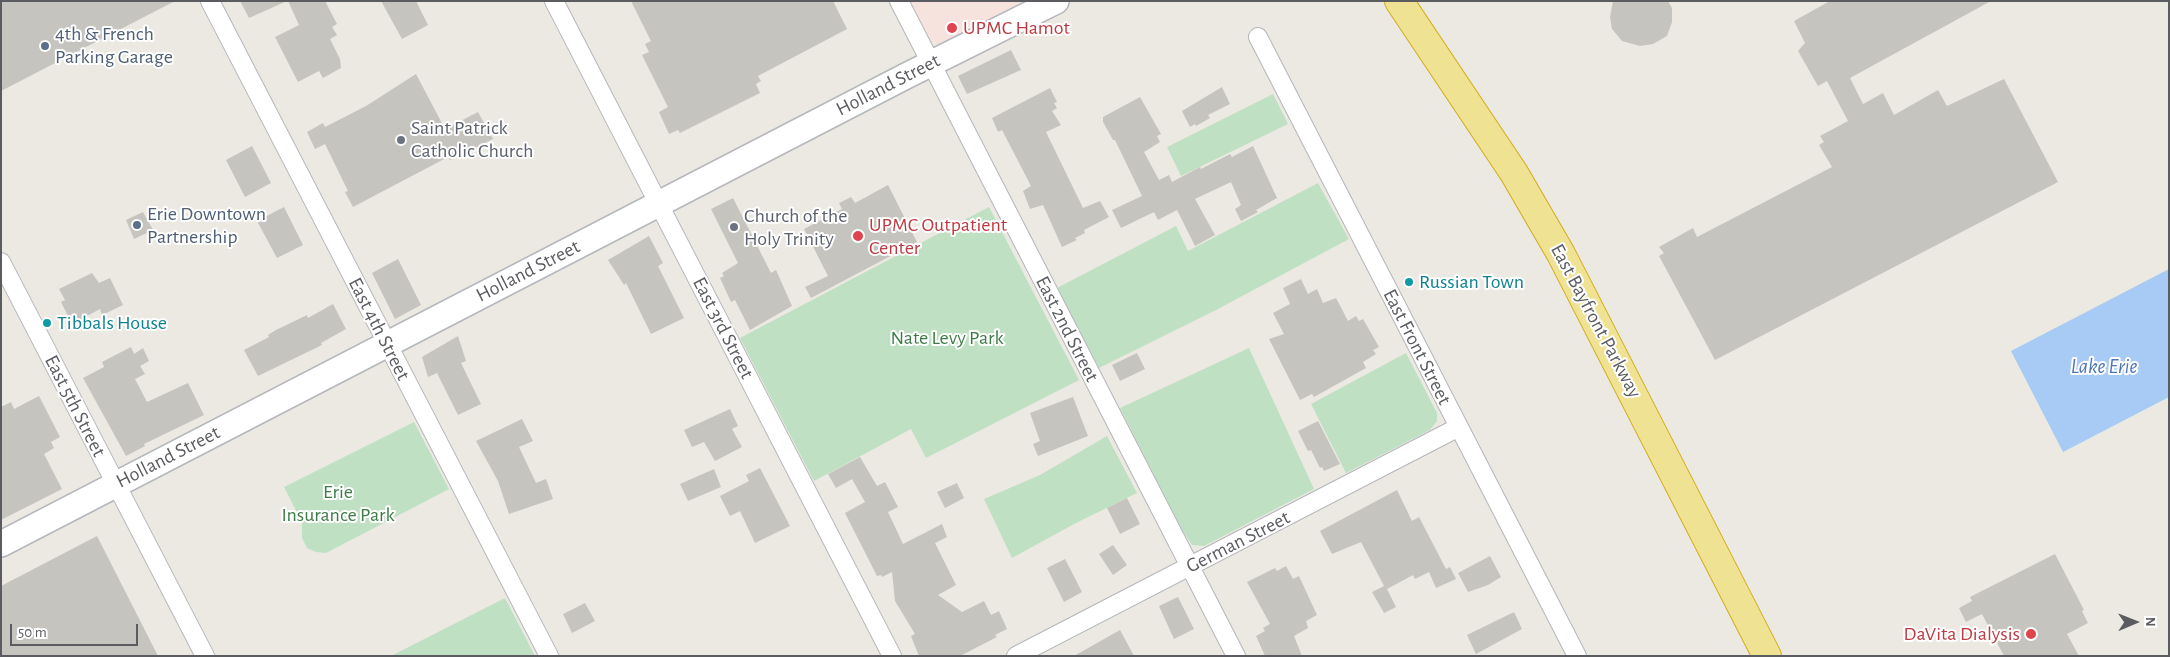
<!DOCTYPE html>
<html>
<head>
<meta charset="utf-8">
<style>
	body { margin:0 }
	#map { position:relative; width:2170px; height:657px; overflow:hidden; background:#ebe9e1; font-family:"Alegreya Sans",sans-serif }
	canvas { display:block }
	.frame { position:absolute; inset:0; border:2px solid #5a5c60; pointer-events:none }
	.north { position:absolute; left:2110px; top:597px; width:50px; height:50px; -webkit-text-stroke:4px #fff; paint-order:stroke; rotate:89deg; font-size:14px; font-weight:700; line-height:20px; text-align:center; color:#5a5c60 }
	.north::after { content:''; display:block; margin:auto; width:18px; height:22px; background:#5a5c60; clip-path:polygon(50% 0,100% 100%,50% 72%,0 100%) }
	.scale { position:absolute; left:10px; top:624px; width:128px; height:22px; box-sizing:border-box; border:2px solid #5a5c60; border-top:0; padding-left:6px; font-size:15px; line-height:18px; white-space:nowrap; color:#5a5c60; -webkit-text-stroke:4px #fff; paint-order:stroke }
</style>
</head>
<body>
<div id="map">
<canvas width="2170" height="657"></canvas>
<div class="frame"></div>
<div class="north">N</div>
<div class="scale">50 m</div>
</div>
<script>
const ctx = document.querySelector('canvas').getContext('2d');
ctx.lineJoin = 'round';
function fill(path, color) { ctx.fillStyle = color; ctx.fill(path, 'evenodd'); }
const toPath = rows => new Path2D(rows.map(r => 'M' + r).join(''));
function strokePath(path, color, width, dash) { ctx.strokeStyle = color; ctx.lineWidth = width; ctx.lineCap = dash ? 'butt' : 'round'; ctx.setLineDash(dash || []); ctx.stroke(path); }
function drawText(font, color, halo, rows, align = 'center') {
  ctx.font = font + ' "Alegreya Sans",sans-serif'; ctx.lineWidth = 4; ctx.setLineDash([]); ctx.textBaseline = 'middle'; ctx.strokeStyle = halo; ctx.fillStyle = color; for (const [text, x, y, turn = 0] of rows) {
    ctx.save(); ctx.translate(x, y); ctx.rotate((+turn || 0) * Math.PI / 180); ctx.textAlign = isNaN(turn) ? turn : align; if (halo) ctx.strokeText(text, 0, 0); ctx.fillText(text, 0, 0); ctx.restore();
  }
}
fill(toPath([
	[910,1,1033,1,942,45,931,41,928,38]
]), '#f7e3de');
fill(toPath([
	[1273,94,1288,124,1181,176,1167,147],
	[1318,183,1349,239,1216,310,1099,368,1057,288,1176,226,1188,251],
	[989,207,1079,380,926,458,911,429,814,481,740,338],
	[1249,348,1314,489,1204,546,1192,545,1182,530,1120,408],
	[1406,353,1437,413,1437,421,1430,430,1346,473,1311,404],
	[414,422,449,489,326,553,316,552,307,548,302,538,302,522,284,487],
	[1107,436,1137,493,1074,524,1012,558,984,499,1040,475],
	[505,598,535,656,391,656]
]), '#c0e0c3');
fill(toPath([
	[2169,269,2169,397,2063,452,2011,351]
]), '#a7cbf4');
fill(toPath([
	[1,1,175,1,1,91],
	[240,1,287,1,249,18],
	[288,1,325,1,337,24,332,27,337,35,330,39,340,59,341,68,323,78,319,71,298,82,275,37,299,25],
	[381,1,416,1,428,25,402,39],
	[631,1,833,1,847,29,758,76,761,81,756,84,760,93,680,133,678,130,669,134,659,112,668,107,642,55,649,52,645,44,651,41],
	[1613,1,1668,1,1672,8,1672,22,1667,36,1653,44,1640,46,1622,41,1612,29,1610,17],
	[1830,1,1991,1,1850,78,1863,104,1883,93,1894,115,1938,90,1947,106,2004,79,2058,182,1715,360,1659,256,1664,253,1659,247,1693,228,1697,237,1832,167,1819,145,1824,142,1820,136,1848,121,1827,81,1818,86,1798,51,1805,43,1794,21],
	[1011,50,1021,70,967,94,958,76],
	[416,74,445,129,478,112,493,139,459,156,450,160,448,157,353,207,345,192,348,191,325,144,315,149,307,132,323,123,325,127,366,106],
	[1222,87,1230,104,1208,115,1210,118,1196,126,1195,124,1190,127,1182,111],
	[1050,88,1057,102,1054,103,1057,108,1052,111,1061,125,1046,132,1083,208,1100,201,1109,217,1084,230,1085,233,1075,238,1077,240,1062,247,1043,205,1030,209,1023,191,1031,186,1002,130,998,132,992,118],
	[1140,97,1161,134,1157,136,1160,142,1144,152,1159,180,1169,175,1172,182,1200,167,1201,169,1230,154,1232,157,1253,146,1277,198,1256,210,1258,212,1241,221,1235,209,1241,205,1231,182,1195,199,1215,235,1195,246,1177,210,1158,220,1154,212,1121,228,1112,210,1142,196,1115,140,1113,140,1103,122,1103,117],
	[252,146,271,183,245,197,226,160],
	[888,185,917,242,811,298,805,287,828,276,804,229,842,209,839,203,851,197,855,203],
	[733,198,771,273,776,270,792,306,750,330,735,300,731,302,720,278,724,276,722,273,738,263,711,209],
	[284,207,303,245,277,258,257,221],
	[143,212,153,230,134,239,126,220],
	[649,236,663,263,658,266,684,318,651,334,626,283,624,285,608,260],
	[398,259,421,305,395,319,372,273],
	[92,273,99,283,110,278,123,305,102,315,100,309,72,324,61,302,65,300,59,289],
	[1301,279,1308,294,1317,289,1323,303,1336,298,1348,321,1356,316,1359,321,1363,319,1379,347,1373,350,1376,354,1363,362,1366,368,1314,397,1312,394,1300,400,1269,339,1284,334,1273,313,1290,304,1283,288],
	[333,304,346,329,321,343,322,345,258,376,244,350,269,337,268,335,276,330,307,315,308,318],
	[458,336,466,361,461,363,481,404,458,415,437,373,428,377,422,357],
	[131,347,134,354,143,348,149,361,140,366,145,374,135,379,147,402,188,383,204,415,144,444,145,446,126,456,83,378,104,367,102,362],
	[1137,353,1145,369,1120,381,1112,365],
	[39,396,60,437,51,442,54,448,44,454,62,489,1,520,1,407,11,402,14,409],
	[1073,397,1088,436,1038,456,1033,444,1040,441,1030,413],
	[730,409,738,426,732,429,742,447,715,461,704,442,692,447,684,430],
	[522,419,533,441,519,447,536,483,546,479,553,499,509,514,498,481,476,441],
	[1318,421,1340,464,1324,471,1322,467,1320,468,1311,450,1308,451,1298,431],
	[860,457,877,486,885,482,898,507,888,512,903,544,942,524,947,537,935,543,956,585,938,595,962,612,984,601,991,615,999,611,1007,629,995,635,997,637,960,656,919,656,911,636,915,634,895,601,892,572,882,577,881,575,877,576,845,513,865,502,852,479,836,488,828,474],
	[760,468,790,526,755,543,740,511,730,516,720,496,749,481,746,475],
	[714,469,721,487,688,501,680,484],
	[957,483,964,498,945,508,937,492],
	[1397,490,1412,521,1419,517,1446,569,1450,567,1456,579,1436,588,1429,572,1415,579,1413,575,1387,589,1396,607,1384,613,1372,592,1384,586,1361,542,1332,554,1320,531],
	[1127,498,1140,524,1120,534,1107,508],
	[97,536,158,656,1,656,1,586],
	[1113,545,1127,565,1113,575,1099,554],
	[2055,554,2084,610,2082,611,2088,623,2067,634,2079,656,2004,656,1982,614,1966,622,1959,608,1972,601,1970,597],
	[1490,556,1501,577,1488,585,1468,592,1458,573],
	[1065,559,1082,592,1064,602,1047,568],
	[1286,566,1293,579,1299,576,1317,615,1306,621,1308,628,1294,636,1302,656,1265,656,1256,636,1265,631,1263,628,1270,624,1247,582,1275,568,1277,571],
	[1178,597,1194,629,1174,639,1159,606],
	[585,603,595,621,572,633,563,614],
	[1514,612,1522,629,1476,654,1467,635],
	[1120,630,1134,656,1074,656]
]), '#c6c4be');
const street = toPath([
	[210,1,549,656],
	[554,1,892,656],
	[899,1,1236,656],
	[1258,37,1577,656],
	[1,262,205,656],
	[1016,656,1459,427]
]);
const secondary = toPath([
	[1,544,906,76,1056,1]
]);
const highway = toPath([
	[1399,1,1514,173,1561,254,1767,656]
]);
strokePath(street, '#b4b6ba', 20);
strokePath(secondary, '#b5b7bc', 28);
strokePath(highway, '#d2ab19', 30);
strokePath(street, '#fff', 18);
strokePath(secondary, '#fff', 25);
strokePath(highway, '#f0e293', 28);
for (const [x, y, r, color] of [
	[952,28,6,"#e0444e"],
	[45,46,5,"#5c6f8a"],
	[401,140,5,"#6b7280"],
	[137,225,5,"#5c6f8a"],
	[734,227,5,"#6b7280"],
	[858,236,6,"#e0444e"],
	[1409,282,5,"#0f9aa8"],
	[47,323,5,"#0f9aa8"],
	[2031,634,6,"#e0444e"]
]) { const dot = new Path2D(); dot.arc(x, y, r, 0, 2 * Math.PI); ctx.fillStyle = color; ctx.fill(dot); strokePath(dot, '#fff', 2); }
drawText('20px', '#be3a42', '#fff', [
	["UPMC Hamot",963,28],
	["UPMC Outpatient",869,225],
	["Center",869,248],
	["DaVita Dialysis",2020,634,"right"]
], 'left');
drawText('20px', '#4e5e75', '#fff', [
	["4th & French",55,34],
	["Parking Garage",55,57],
	["Erie Downtown",147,214],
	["Partnership",147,237]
], 'left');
drawText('20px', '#5a5c60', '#fff', [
	["Holland Street",888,85,-27],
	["Holland Street",528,271,-27],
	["East Bayfront Parkway",1596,321,62],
	["East 3rd Street",723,328,63],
	["East 4th Street",379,329,63],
	["East 2nd Street",1067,329,63],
	["East Front Street",1417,347,63],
	["East 5th Street",75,406,63],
	["Holland Street",168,457,-27],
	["German Street",1238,542,-27]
]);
drawText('20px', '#5b616d', '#fff', [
	["Saint Patrick",411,128],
	["Catholic Church",411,151],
	["Church of the",744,216],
	["Holy Trinity",744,239]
], 'left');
drawText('20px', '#0d838f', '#fff', [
	["Russian Town",1419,282],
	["Tibbals House",57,323]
], 'left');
drawText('20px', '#3d7c46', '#fff', [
	["Nate Levy Park",947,338],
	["Erie",338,492],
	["Insurance Park",338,515]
]);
drawText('italic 21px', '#4e75b4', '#fff', [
	["Lake Erie",2104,367]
]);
</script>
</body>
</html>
